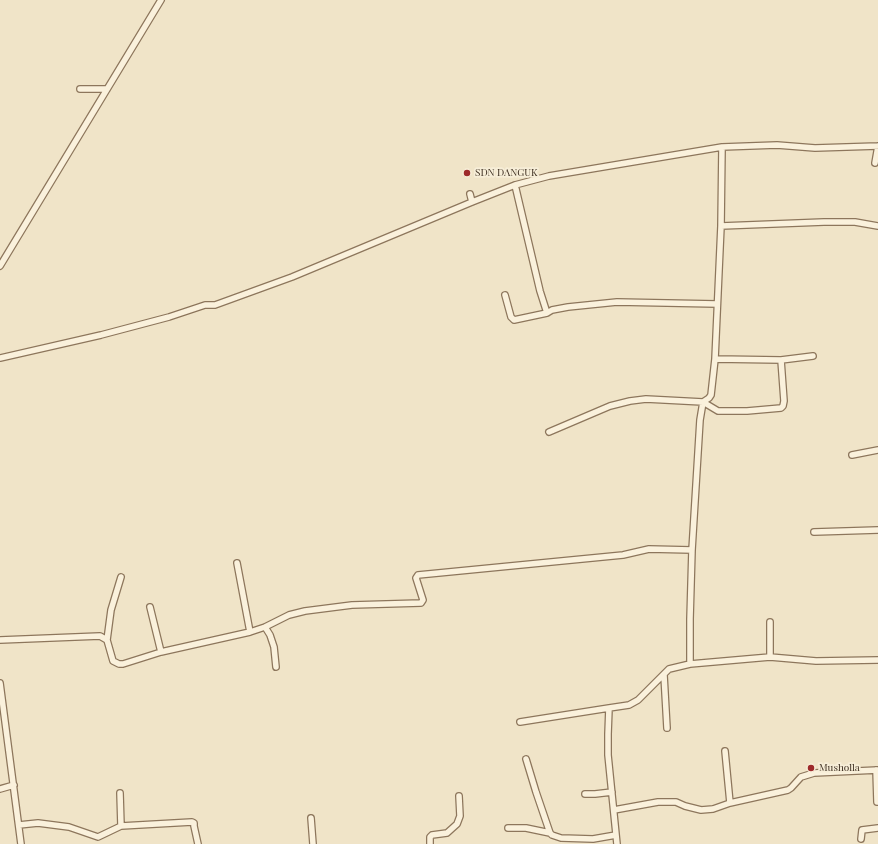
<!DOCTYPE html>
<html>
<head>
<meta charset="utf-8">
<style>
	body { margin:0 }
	canvas { display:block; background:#f0e4c8 }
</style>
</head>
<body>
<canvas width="878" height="844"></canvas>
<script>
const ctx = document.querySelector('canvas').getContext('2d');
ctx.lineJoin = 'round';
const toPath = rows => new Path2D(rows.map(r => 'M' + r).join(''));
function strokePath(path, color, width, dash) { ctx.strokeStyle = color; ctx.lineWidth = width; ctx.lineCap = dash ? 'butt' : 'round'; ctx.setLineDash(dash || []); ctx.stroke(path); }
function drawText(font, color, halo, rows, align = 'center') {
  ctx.font = font + ' "Playfair Display",serif'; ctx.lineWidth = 3.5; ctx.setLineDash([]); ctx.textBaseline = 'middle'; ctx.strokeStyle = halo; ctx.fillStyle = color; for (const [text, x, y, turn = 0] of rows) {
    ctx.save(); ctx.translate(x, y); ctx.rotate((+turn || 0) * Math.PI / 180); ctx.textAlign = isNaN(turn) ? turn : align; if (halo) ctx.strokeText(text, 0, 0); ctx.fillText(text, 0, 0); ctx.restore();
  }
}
const minor = toPath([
	[80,89,107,89],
	[875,163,878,146],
	[515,185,540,291,547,313,552,310,568,307,617,302,717,304],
	[470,194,472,202],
	[721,226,824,222,855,222,878,226],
	[0,266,161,0],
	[505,295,511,317,514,320,547,313],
	[0,358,101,335,169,317,205,305,215,305,292,277,472,202,515,185,549,176,722,147,777,145,815,148,878,146],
	[715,359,781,360,813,356],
	[549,432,610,406,630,401,646,399,703,402,718,411,747,411,781,408,783,406,784,401,781,360],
	[852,455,878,450],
	[814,532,878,530],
	[237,563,250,632],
	[150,607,161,652],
	[265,627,270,635,274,647,276,667],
	[0,640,100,636,107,640,113,661,119,664,123,664,161,652,250,632,265,627,289,615,305,611,352,605,421,603,423,600,416,578,418,575,623,555,649,549,692,550],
	[107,640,111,610,121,577],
	[770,657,770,622],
	[690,664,690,619,692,550,700,420,703,402,709,398,711,395,715,359,721,226,722,147],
	[664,675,667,728],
	[0,683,21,844],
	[520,722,609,708],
	[725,751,730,803],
	[526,759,536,792,550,833,552,835,561,838,593,839,616,835],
	[876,770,877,802],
	[0,789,14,785],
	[120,793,121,826],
	[585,794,595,794,612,792],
	[614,810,658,802,676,802,685,806,701,810,713,809,730,803,788,790,791,788,801,777,814,773,878,770],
	[311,818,313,844],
	[19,825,38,823,69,827,98,837,121,826,192,822,194,823,194,826,198,844],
	[508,828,526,828,550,833],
	[861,839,862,830,878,828],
	[430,844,430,837,432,835,447,833,457,824,460,816,459,796],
	[617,844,608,755,608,734,609,708,629,705,638,700,669,669,690,664,770,657,816,661,878,660]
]);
strokePath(minor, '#8d765c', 8);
strokePath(minor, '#faf1dc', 5.5);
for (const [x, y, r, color] of [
	[467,173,4,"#9e2a2b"],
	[811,768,4,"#9e2a2b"]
]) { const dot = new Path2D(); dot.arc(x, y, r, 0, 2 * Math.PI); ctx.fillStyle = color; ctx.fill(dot); strokePath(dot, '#f7eed8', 1.5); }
drawText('10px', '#3d2e20', '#f7eed8', [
	["SDN DANGUK",475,173],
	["Musholla",819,768]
], 'left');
</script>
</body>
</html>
